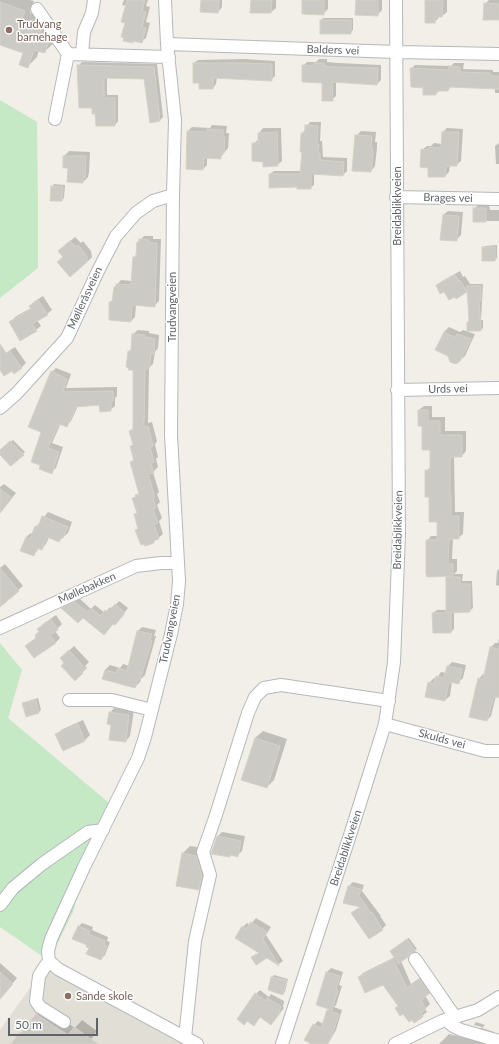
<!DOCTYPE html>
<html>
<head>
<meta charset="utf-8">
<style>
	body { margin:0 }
	#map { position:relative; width:499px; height:1044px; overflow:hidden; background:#f1efe8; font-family:Lato,sans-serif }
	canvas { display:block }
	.scale { position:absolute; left:8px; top:1018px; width:90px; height:18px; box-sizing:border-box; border:2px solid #5f6368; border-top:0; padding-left:5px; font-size:12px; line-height:14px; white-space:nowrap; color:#5f6368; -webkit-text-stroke:3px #fff; paint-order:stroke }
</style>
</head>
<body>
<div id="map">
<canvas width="499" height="1044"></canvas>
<div class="scale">50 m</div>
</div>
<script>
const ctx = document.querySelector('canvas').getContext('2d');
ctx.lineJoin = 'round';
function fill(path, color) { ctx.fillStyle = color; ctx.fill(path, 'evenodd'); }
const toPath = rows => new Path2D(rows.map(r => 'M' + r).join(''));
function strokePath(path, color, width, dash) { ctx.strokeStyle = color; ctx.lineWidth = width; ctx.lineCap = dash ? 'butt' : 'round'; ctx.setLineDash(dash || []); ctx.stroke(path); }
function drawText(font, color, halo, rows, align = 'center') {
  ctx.font = font + ' Lato,sans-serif'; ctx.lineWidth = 3; ctx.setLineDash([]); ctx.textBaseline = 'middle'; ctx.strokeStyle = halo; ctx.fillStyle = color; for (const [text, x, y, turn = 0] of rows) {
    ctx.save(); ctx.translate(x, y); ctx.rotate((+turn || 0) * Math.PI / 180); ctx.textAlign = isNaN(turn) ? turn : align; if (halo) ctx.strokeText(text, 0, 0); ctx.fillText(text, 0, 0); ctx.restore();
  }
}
fill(toPath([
	[49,961,197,1044,0,1044,0,1030]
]), '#e1ded6');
fill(toPath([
	[0,100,37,122,38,210,38,268,0,298],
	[0,643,22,670,8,718,114,807,84,867,73,912,49,961,0,927]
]), '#c5e8c5');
fill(toPath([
	[0,0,30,0,34,1,30,13,50,20,54,43,44,52,39,50,37,57,27,67,24,52,0,44],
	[124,0,148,0,146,6,150,7,146,22,150,23,146,38,141,42,134,40,132,42,126,22,127,6,122,5],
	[202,0,222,0,222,7,218,12],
	[252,0,276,0,276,8,271,12,251,12],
	[303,0,328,0,328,9,323,14],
	[357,0,382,0,382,10,377,15],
	[426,0,447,0,447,12,442,16,440,16,435,22],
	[489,0,499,0,499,19,485,4],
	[323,18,353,18,353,30,350,33,321,20],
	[244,59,275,61,275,76,271,80,217,77,216,84,213,88,200,82,194,63,198,60],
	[319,59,327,59,327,62,338,63,381,65,381,80,377,84,336,81,336,96,332,100,323,82,303,66,307,62,316,62],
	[82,62,157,64,163,117,160,120,145,78,107,77,107,95,118,95,118,121,115,125,96,113,78,66],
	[454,63,464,63,463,69,493,70,493,72,499,72,499,93,495,93,495,88,451,87,448,90,440,90,436,94,424,87,411,69,415,65,451,66],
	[310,122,321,122,320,141,322,141,323,157,347,158,347,171,343,175,314,173,314,185,310,188,298,186,270,174,274,171,302,171,303,151,302,134],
	[212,125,227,126,226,133,229,133,228,148,220,158,207,158,207,165,203,169,188,131,192,127,210,128],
	[263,128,281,128,282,161,277,165,264,161,253,144,259,139,259,133],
	[447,128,463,129,461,161,456,165,450,165,449,172,445,176,429,167,422,150,427,146,431,146,434,143,442,144,443,132],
	[361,131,376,132,375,142,377,142,377,148,375,166,371,171,356,136],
	[499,143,499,164,496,164,495,146],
	[69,151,90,152,89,172,88,177,83,182,69,167,64,156],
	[54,184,65,185,64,198,62,200,52,187],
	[478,205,489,205,490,210,499,210,499,221,474,221,474,209],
	[448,211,463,212,461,235,456,240,443,215],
	[144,236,153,236,153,239,161,239,159,301,154,306,136,304,135,317,131,321,110,302,114,299,115,287,121,280,132,281,134,257,137,254,138,242],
	[75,237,81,243,83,241,91,251,92,257,87,262,64,256,64,246],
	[497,245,497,258,495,260,482,260,483,248,485,246],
	[460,271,463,277,465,276,470,284,483,284,481,320,483,320,483,328,481,330,468,322,470,321,468,289,466,292,445,291,437,285,442,281],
	[43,296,52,310,47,314,37,320,41,326,36,330,11,322,15,317,31,308,30,306,35,301],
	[449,327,460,332,463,330,475,334,465,356,459,361,437,349,444,332],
	[138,330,149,331,149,333,159,335,158,348,155,352,153,364,149,368,148,423,152,422,157,441,155,444,158,457,156,459,158,467,153,472,159,492,157,494,160,502,157,505,162,518,159,521,163,534,154,542,137,530,139,527,135,514,138,512,134,499,140,492,131,462,134,459,131,447,134,444,130,431,134,427,134,369,129,352,132,348,133,334],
	[15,347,26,363,21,368,12,369,0,368,0,357],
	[56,368,71,374,66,388,117,387,117,396,115,398,115,406,110,410,100,404,78,406,71,421,67,426,61,423,52,443,63,447,56,468,51,472,42,432,52,372],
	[424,406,432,406,432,417,445,417,445,431,466,431,466,451,462,456,454,456,455,512,464,512,463,534,458,538,453,538,452,559,457,559,457,571,454,574,463,574,462,581,472,581,473,608,469,611,454,612,454,629,451,632,433,613,437,610,447,610,447,577,449,575,427,541,431,536,438,536,438,521,430,496,426,471,431,467,431,449,419,410],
	[13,440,25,452,10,466,0,455,0,452],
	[4,484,16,493,0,513,0,487],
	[48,512,72,522,68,533,59,541,49,537,46,544,42,549,39,548,34,555,26,537,31,533,33,534,36,527],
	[5,564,23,586,0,605,0,568],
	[499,569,499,586,496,585,497,571],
	[80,599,91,609,95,605,105,613,110,607,112,609,119,601,128,608,119,620,83,617,63,608,66,605],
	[56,615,62,624,55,631,60,638,55,643,26,646,37,637,36,635,40,631,38,629,43,624],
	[142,627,156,630,154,636,156,636,145,675,141,679,140,682,135,687,103,678,105,670,110,665,120,668,123,664,129,666,138,631],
	[499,639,499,697,496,696,491,716,487,720,479,679,483,674,485,675,491,647,495,643,498,643],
	[74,646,89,662,85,666,87,668,75,679,61,658],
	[452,662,466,665,463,678,459,682,452,681,450,696,445,700,429,683,434,678,436,679,441,672,446,673,447,667],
	[38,698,41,710,39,712,27,716,23,704,25,702],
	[114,708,134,710,130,736,126,741,110,713],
	[83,720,90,735,85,740,63,750,56,735,61,730],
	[263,731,287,739,274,780,267,787,242,779,255,738],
	[222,832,245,836,242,851,238,855,231,854,229,856,218,836],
	[190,846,203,848,206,882,198,889,182,854],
	[353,882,364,885,362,891,381,916,380,916,386,925,382,929,361,906,349,886],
	[256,918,271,927,266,935,283,961,279,964,267,957,253,957,259,952,243,927,247,923,250,925],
	[82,923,93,927,92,930,108,937,107,941,110,942,105,955,101,959,90,947,79,926],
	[409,938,417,949,411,952,401,961,411,984,424,975,433,988,425,995,430,1004,425,1009,427,1012,414,1022,399,1006,384,984,359,977,363,973,395,957,393,949],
	[0,963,17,978,0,998],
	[331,968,343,972,339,985,342,986,336,1005,334,1007,342,1010,336,1030,328,1044,313,1044,314,1025,318,1021,323,1024,328,1010,330,1008,327,972],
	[274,975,288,979,285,992,283,994,272,977],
	[260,990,269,997,271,994,284,1001,283,1007,284,1008,271,1024,261,1016,254,1024,256,994],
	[44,1007,75,1028,82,1020,97,1031,89,1042,92,1044,12,1044],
	[476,1022,485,1025,482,1028,494,1032,491,1041,496,1044,439,1044,449,1034,470,1039,482,1027,474,1025]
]), '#0003');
const building = toPath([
	[127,0,145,0,142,11,146,12,142,27,146,28,142,43,133,41,133,43,123,41,124,38,121,37,125,23,121,22,127,0],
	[201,0,219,0,218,13,200,12,201,0],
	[251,0,272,0,271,13,250,13,251,0],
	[302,0,324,0,324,15,302,14,302,0],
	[356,0,378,0,378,16,355,15,356,0],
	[425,0,443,1,442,17,436,17,435,23,425,23,425,0],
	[0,2,25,11,21,22,41,29,39,37,49,40,45,53,34,50,28,68,19,65,23,53,0,45,0,2],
	[484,3,499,4,499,20,483,20,484,3],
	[320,20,351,20,351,34,320,34,320,20],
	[193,63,240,63,272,64,272,81,213,78,213,89,199,89,199,83,193,83,193,63],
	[314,63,324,63,324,66,334,67,378,68,377,85,332,82,333,101,322,101,322,83,302,82,302,65,314,66,314,63],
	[77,65,154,67,160,121,150,123,144,79,104,78,104,98,115,98,115,126,96,126,95,114,92,114,92,108,79,108,77,65],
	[449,66,460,67,460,72,490,73,490,76,499,76,499,89,448,87,448,91,436,91,436,95,423,95,423,88,411,87,410,68,449,70,449,66],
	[305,125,318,126,317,144,319,144,318,151,319,154,320,154,320,160,344,162,343,176,311,174,311,189,297,189,297,187,269,188,269,174,300,174,302,152,300,152,301,133,305,134,305,125],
	[207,129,223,130,223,137,225,137,224,153,221,153,221,159,204,158,203,170,186,169,187,131,207,132,207,129],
	[277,132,278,166,263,167,263,162,252,161,252,143,258,143,258,133,277,132],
	[442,132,459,132,457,166,446,166,445,177,428,177,428,168,420,167,421,149,428,150,429,147,441,148,442,132],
	[355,135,372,136,371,147,372,147,373,154,371,172,352,171,355,135],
	[63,156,86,156,85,178,83,178,83,183,67,182,68,168,63,168,63,156],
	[51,186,63,187,62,201,50,201,51,186],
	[473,208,486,208,486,222,473,222,473,208],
	[443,215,459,216,457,241,440,240,443,215],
	[139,239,149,240,149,243,157,243,155,307,132,305,131,322,109,320,109,302,112,302,114,287,116,287,116,284,131,285,133,257,136,257,137,242,139,242,139,239],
	[70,241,76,247,78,245,87,256,87,262,70,277,57,262,63,257,58,251,70,241],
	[482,247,495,247,495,261,482,261,482,247],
	[455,275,459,281,460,280,467,292,456,299,455,297,449,300,444,292,440,294,436,285,455,275],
	[467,286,481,286,481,301,479,301,481,331,467,331,467,322,469,322,467,286],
	[38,300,48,315,32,324,37,331,20,341,9,322,31,309,29,306,38,300],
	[444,332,455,337,457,334,471,339,460,361,456,364,450,362,448,356,435,350,444,332],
	[132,334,145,335,145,337,155,339,154,354,151,354,149,369,145,369,144,427,148,426,153,446,150,447,154,462,151,463,154,473,148,474,155,497,153,498,156,508,153,509,158,523,154,524,159,539,153,541,154,543,145,546,144,544,141,545,135,530,138,529,134,514,137,513,132,498,136,497,135,495,139,494,130,462,134,461,130,446,133,445,129,431,133,430,133,370,128,370,129,368,126,367,128,351,131,351,132,334],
	[0,344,6,353,10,351,22,368,14,374,12,371,4,376,0,370,0,344],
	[51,371,67,379,63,392,113,391,113,401,111,401,111,411,100,412,99,405,76,407,67,427,59,424,48,448,59,452,52,474,39,469,40,465,31,462,41,432,28,427,51,371],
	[418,410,428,410,428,421,440,421,440,435,462,435,462,457,450,457,450,495,451,495,451,516,459,516,459,539,449,539,448,564,453,564,453,576,427,577,426,574,426,540,437,540,437,522,429,522,429,497,425,497,425,470,430,471,430,450,422,450,422,426,418,426,418,410],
	[10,441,24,455,11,466,0,455,0,450,10,441],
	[0,489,12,498,0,513,0,489],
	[42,516,68,527,63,538,61,538,59,542,47,537,42,550,37,548,34,556,20,551,26,537,30,539,35,526,38,527,42,516],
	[0,568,19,591,0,607,0,568],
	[446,577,460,577,460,584,470,584,470,612,450,613,451,613,451,633,433,633,432,613,446,613,446,577],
	[75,602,87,612,91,608,101,616,105,610,108,612,115,604,125,613,115,625,113,624,104,635,83,618,78,623,61,608,75,602],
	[51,619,58,630,50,635,56,643,34,658,25,646,36,638,35,635,39,632,37,629,51,619],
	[137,631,152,634,150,640,152,641,140,680,138,680,135,688,102,679,105,670,116,673,118,668,127,671,137,631],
	[490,647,499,649,499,698,494,696,487,721,469,717,478,678,483,680,490,647],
	[69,650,85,668,81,672,83,673,75,681,61,666,64,663,60,658,69,650],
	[447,666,462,669,459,684,449,682,445,701,425,697,428,682,434,684,436,676,444,678,447,666],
	[36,700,39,713,26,717,22,703,36,700],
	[109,712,129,715,126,742,109,740,111,725,107,724,109,712],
	[78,724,85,741,63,751,55,734,78,724],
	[255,738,280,746,267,788,241,780,255,738],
	[217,836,241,841,238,857,230,855,230,857,211,854,217,836],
	[182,853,196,856,202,875,199,890,176,886,182,853],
	[348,886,361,889,359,896,371,913,372,912,383,930,369,939,351,913,360,907,343,903,348,886],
	[251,922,267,932,263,939,279,966,267,958,256,965,251,957,259,953,235,938,242,926,246,929,251,922],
	[78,926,90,931,88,934,105,941,104,945,107,946,101,960,86,954,89,948,86,947,87,945,72,939,78,926],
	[407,939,416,952,410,953,408,957,398,964,390,951,407,939],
	[393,959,407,988,420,979,430,993,421,1000,426,1009,421,1013,423,1017,414,1023,412,1020,409,1022,403,1014,400,1016,395,1008,398,1006,383,985,365,993,358,977,393,959],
	[0,972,13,984,0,999,0,972],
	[326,972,340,976,336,989,338,990,332,1010,316,1005,326,972],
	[271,977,287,980,283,995,268,990,271,977],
	[255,993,266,1001,267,998,281,1006,279,1012,280,1013,271,1025,260,1017,254,1026,247,1021,244,1025,237,1019,255,993],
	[327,1010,339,1014,332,1035,327,1044,311,1044,304,1040,313,1024,321,1028,327,1010],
	[36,1014,68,1035,74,1027,98,1044,11,1044,20,1032,21,1034,36,1014]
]);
fill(building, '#cccac5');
strokePath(building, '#d6d1c6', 1);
const minor = toPath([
	[165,0,167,44,175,120,173,195,171,435,179,581,177,604,171,634,145,737,138,758,84,867,51,939,48,951,49,961,58,969,197,1044],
	[37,9,68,54,55,119],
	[167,44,397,52,499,54],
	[68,54,169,57],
	[82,54,84,32,92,13,94,0],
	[396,197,499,199],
	[397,390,499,388],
	[0,408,16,394,67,338,98,271,116,236,136,213,153,201,173,195],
	[0,628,136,566,161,563,177,563],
	[69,700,112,700,152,710],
	[385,724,485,751,499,751],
	[0,905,13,888,42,864,88,832,103,830],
	[415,959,455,1017],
	[49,961,44,968,39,976,36,1001,40,1007,64,1022],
	[446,1020,453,1026,461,1030,499,1041],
	[185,1038,195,941,210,875,203,852,215,818,248,713,255,697,264,688,281,685,389,701],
	[282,1044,351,832,385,724,394,662,399,534,396,0],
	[395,1044,442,1021,478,1010,499,997]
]);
strokePath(minor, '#b5b8bc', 14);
strokePath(minor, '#fff', 12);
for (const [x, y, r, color] of [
	[9,30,4,"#8d6e63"],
	[68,996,4,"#8d6e63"]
]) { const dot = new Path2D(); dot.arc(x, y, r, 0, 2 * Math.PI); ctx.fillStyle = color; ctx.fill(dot); strokePath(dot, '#fff', 1.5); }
drawText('11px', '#785e54', '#fff', [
	["Trudvang",17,24],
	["barnehage",17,37],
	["Sande skole",76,996]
], 'left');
drawText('11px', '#5f6368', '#fff', [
	["Balders vei",333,50,2],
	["Brages vei",448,198,1],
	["Breidablikkveien",397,206,-90],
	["Mølleråsveien",85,298,-65],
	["Trudvangveien",172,307,-90],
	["Urds vei",448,389,-1],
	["Breidablikkveien",398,530,-89],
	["Møllebakken",87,588,-24],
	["Trudvangveien",170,629,-79],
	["Skulds vei",442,739,15],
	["Breidablikkveien",346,848,-72]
]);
</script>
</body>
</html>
